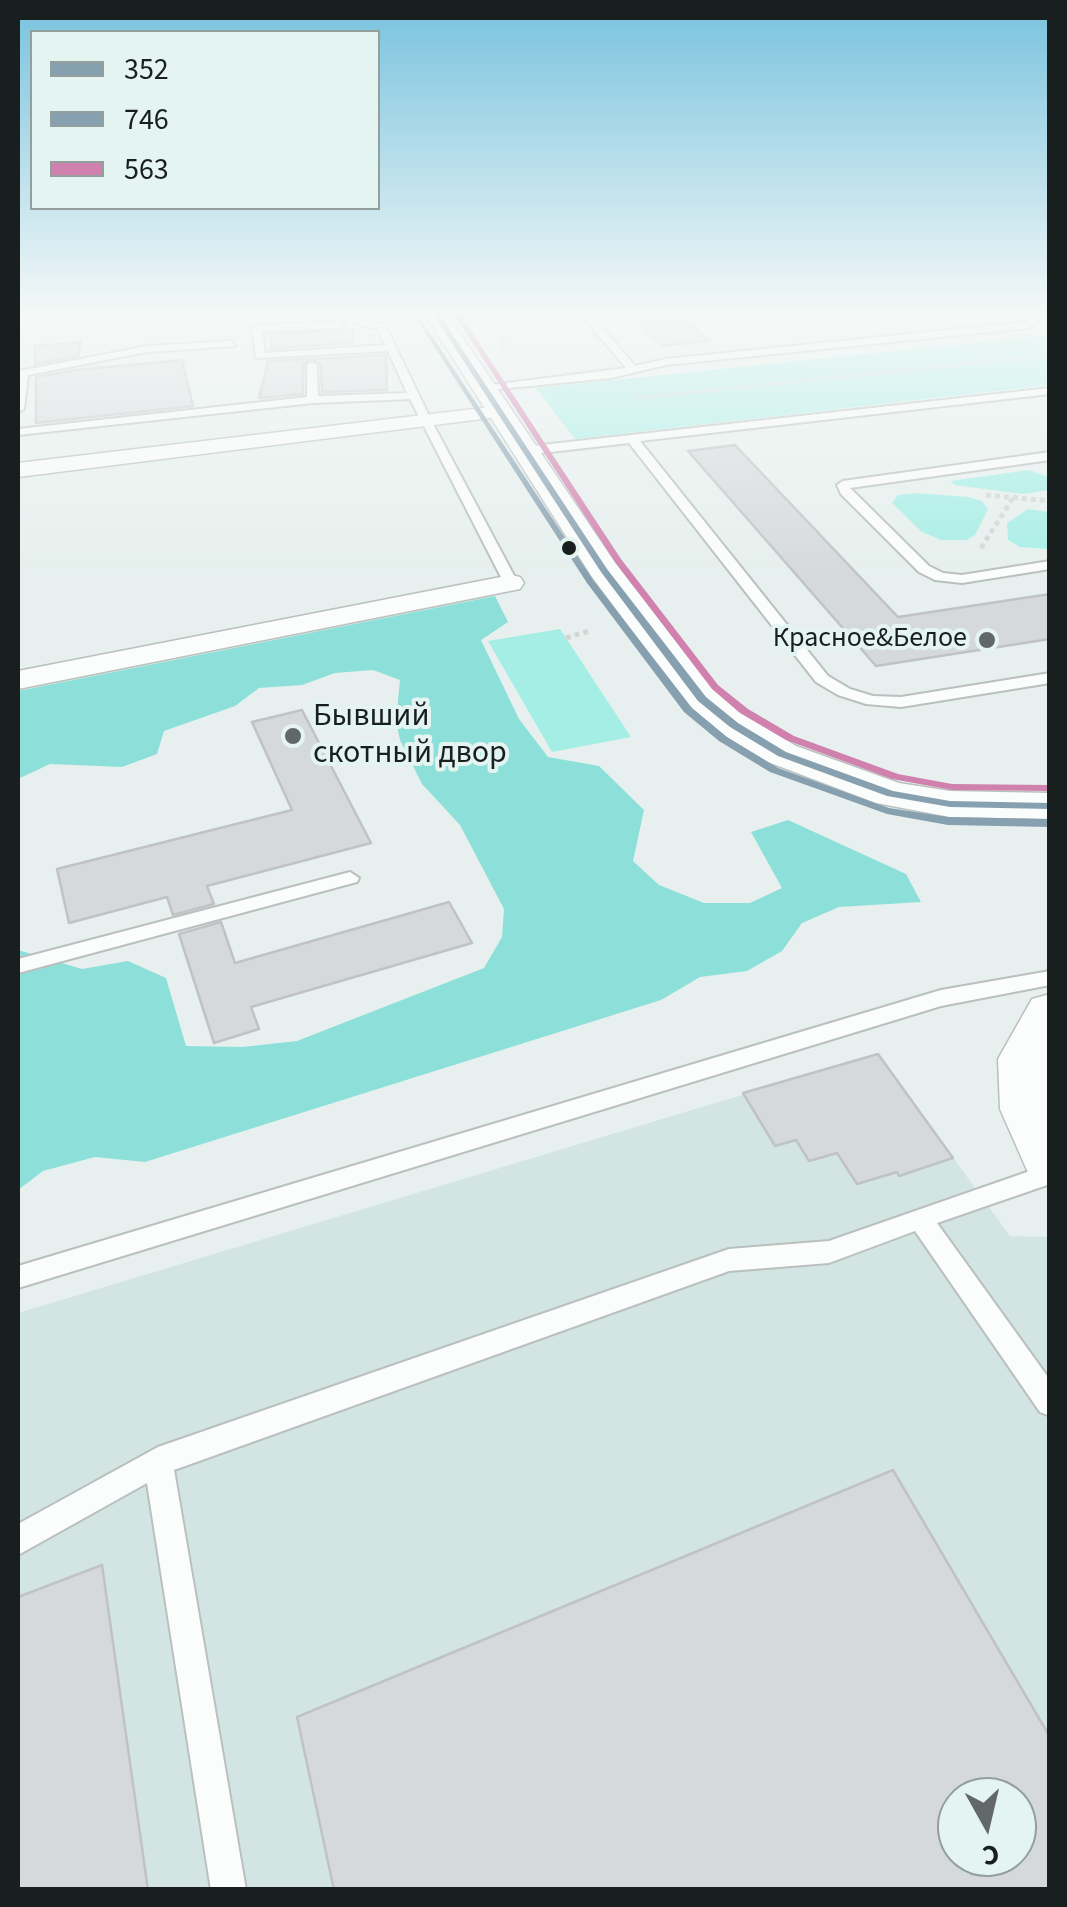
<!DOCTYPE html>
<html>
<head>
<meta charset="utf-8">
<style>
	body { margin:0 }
	#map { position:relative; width:1067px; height:1907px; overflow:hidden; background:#e7f0ee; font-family:"Source Sans 3",sans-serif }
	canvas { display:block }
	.frame { position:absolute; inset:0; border:20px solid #191f1e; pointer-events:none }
	.legend { position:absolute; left:30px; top:30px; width:350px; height:180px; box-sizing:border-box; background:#e3f4f1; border:2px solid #929f9d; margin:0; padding:12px 18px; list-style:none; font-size:30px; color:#191f1e }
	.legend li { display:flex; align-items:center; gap:20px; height:50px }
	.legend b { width:50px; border:2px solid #929f9d }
	.north { position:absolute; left:937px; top:1777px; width:100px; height:100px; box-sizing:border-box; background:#e3f4f1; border:2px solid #929f9d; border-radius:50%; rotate:172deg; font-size:28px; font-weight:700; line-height:40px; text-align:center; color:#191f1e }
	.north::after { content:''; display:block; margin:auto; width:35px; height:45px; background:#616867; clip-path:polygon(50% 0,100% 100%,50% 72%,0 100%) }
</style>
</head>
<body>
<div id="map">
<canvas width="1067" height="1907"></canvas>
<div class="frame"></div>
<ul class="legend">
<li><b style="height:12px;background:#87a0b0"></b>352</li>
<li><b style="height:12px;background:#87a0b0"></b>746</li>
<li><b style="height:12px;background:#d181ae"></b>563</li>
</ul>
<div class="north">С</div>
</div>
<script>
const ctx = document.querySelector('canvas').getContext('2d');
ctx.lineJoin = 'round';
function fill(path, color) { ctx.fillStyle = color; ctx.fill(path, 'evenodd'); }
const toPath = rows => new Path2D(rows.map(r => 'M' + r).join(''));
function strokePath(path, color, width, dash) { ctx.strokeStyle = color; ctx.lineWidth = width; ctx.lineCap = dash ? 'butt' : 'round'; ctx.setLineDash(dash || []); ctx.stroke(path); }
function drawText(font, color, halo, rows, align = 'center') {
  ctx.font = font + ' "Source Sans 3",sans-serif'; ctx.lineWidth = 8; ctx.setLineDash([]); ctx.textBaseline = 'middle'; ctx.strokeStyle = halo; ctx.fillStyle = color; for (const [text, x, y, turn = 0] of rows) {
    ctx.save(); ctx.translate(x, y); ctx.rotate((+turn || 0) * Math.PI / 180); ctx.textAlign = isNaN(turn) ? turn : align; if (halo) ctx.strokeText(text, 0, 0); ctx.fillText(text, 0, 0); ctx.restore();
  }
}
fill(toPath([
	[878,1054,1010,1236,1049,1237,1049,1889,18,1890,18,1313],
	[957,1797,1017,1797,1017,1857,957,1857]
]), '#d3e5e3');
fill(toPath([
	[1049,335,1049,385,575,439,536,388],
	[1029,470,1049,477,1049,490,1023,494,955,485,950,481],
	[916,493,968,497,982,501,988,509,975,535,967,540,941,540,922,532,892,503,898,495],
	[1028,509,1049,512,1049,549,1020,547,1008,540,1007,523],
	[560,629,566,638,631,737,552,752,488,641]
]), '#a5eee6');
fill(toPath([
	[495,596,508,622,481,640,519,719,548,757,599,766,644,810,633,861,659,885,704,903,750,903,782,888,751,832,788,820,906,874,921,902,839,907,802,923,782,951,747,971,700,977,661,1000,145,1162,95,1157,43,1171,18,1190,18,950,82,969,128,961,166,978,186,1046,242,1047,297,1041,484,968,502,937,504,909,460,825,422,784,400,740,396,721,400,680,373,670,335,673,302,685,259,688,235,706,164,731,157,754,122,767,50,764,18,779,18,691]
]), '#8de0d9');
const building = toPath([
	[629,311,678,311,708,341,661,346,629,311],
	[354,330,352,343,270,349,273,334,354,330],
	[81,342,78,356,35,364,35,346,81,342],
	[386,355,387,390,322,392,321,365,312,359,386,355],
	[310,359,303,365,303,394,259,398,268,361,310,359],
	[182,360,193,406,36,423,36,377,76,370,182,360],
	[735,445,898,617,1050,594,1050,639,876,666,688,451,735,445],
	[302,710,371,843,207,886,214,904,173,915,167,897,69,923,57,869,292,810,252,722,302,710],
	[449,902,472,943,251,1007,259,1029,214,1043,179,934,221,922,235,963,449,902],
	[878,1054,953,1158,899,1176,897,1172,857,1184,837,1153,809,1161,796,1140,775,1146,743,1093,878,1054],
	[893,1470,1050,1737,1050,1890,334,1890,297,1717,893,1470],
	[957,1797,1017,1797,1017,1857,957,1857,957,1797],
	[102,1565,148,1890,18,1890,18,1597,102,1565]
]);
fill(building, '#d6d9db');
strokePath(building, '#c0c3c4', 2.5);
const service = toPath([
	[306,311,323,311,385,325,431,420,518,583,516,586,504,583,410,399,313,403,18,435,18,429,307,397,307,365,312,362,317,365,318,396,407,393,388,351,256,358,252,328,257,325,340,322,345,325,340,328,262,331,265,353,385,345,378,329,306,311],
	[578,311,588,311,635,366,666,359,1026,322,1031,318,1025,311,1035,311,1042,318,1029,328,666,365,611,378,479,391,479,387,483,386,626,368,578,311],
	[231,341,235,346,147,352,28,375,24,409,18,412,19,371,147,346,231,341],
	[1050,388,1050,394,640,441,828,676,850,689,873,696,901,697,1050,673,1050,683,901,707,866,704,838,695,816,682,629,443,524,455,518,451,524,447,631,435,1050,388],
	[1050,452,1050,460,850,488,929,566,943,573,962,575,1050,561,1050,569,962,583,935,580,919,572,841,494,837,485,843,481,1050,452],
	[350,872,359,878,357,882,18,973,18,959,350,872],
	[1050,971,1050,985,941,1006,18,1288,18,1266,941,990,1050,971],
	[1050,1164,1050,1184,937,1223,1050,1380,1050,1416,1040,1412,915,1231,829,1263,729,1271,174,1470,246,1890,211,1890,147,1483,18,1555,18,1524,158,1447,729,1249,829,1241,1050,1164]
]);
const minor = toPath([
	[499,406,506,408,510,412,506,416,18,477,18,463,499,406],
	[511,575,520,577,524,583,520,589,18,689,18,671,511,575]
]);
const tertiary = toPath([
	[423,311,445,311,616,564,715,691,748,717,796,746,899,783,950,791,1050,793,1050,819,950,817,876,803,768,762,720,733,689,707,592,577,423,311],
	[1050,994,1050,1184,1030,1177,1000,1109,998,1059,1032,999,1050,994]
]);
strokePath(service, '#b9c0be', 4);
strokePath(minor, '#b9c0be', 3);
strokePath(tertiary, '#b9c0be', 3);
strokePath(toPath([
	[497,311,504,334,501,353],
	[638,398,1050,355]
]), '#d3d6d5', 4, [4, 2.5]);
strokePath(toPath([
	[986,495,1050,501],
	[981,548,1013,498],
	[566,638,589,631]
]), '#d3d6d5', 5, [5, 4]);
fill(service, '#fbfdfc');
fill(minor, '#fbfdfc');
fill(tertiary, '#fbfdfc');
fill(toPath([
	[431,311,437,311,607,569,706,697,738,723,786,752,893,791,950,801,1050,803,1050,809,950,807,887,796,778,756,730,727,698,701,601,572,431,311]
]), '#87a0b0');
fill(toPath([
	[417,320,422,321,593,580,692,708,727,737,778,768,889,808,948,817,1050,819,1050,827,948,825,887,814,770,772,719,741,684,712,587,583,417,320]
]), '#87a0b0');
fill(toPath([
	[452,311,458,311,621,559,718,685,748,709,794,736,898,774,952,784,1050,785,1050,791,952,790,892,779,786,740,740,713,712,689,615,562,452,311]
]), '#d181ae');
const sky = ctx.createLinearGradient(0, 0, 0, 578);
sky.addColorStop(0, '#77c2de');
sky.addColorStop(0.54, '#f4f8f7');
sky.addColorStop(1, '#f4f8f700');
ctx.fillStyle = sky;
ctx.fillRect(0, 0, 1067, 578);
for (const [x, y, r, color] of [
	[569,548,9,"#191f1e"],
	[987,640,10,"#616867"],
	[293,736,10,"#616867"]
]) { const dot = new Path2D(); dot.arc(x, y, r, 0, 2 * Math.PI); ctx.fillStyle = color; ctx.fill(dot); strokePath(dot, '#e3f4f1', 4); }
drawText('28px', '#191f1e', '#e3f4f1', [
	["Красное&Белое",967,640]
], 'right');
drawText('32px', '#191f1e', '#e3f4f1', [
	["Бывший",313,718],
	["скотный двор",313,755]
], 'left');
</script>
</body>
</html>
